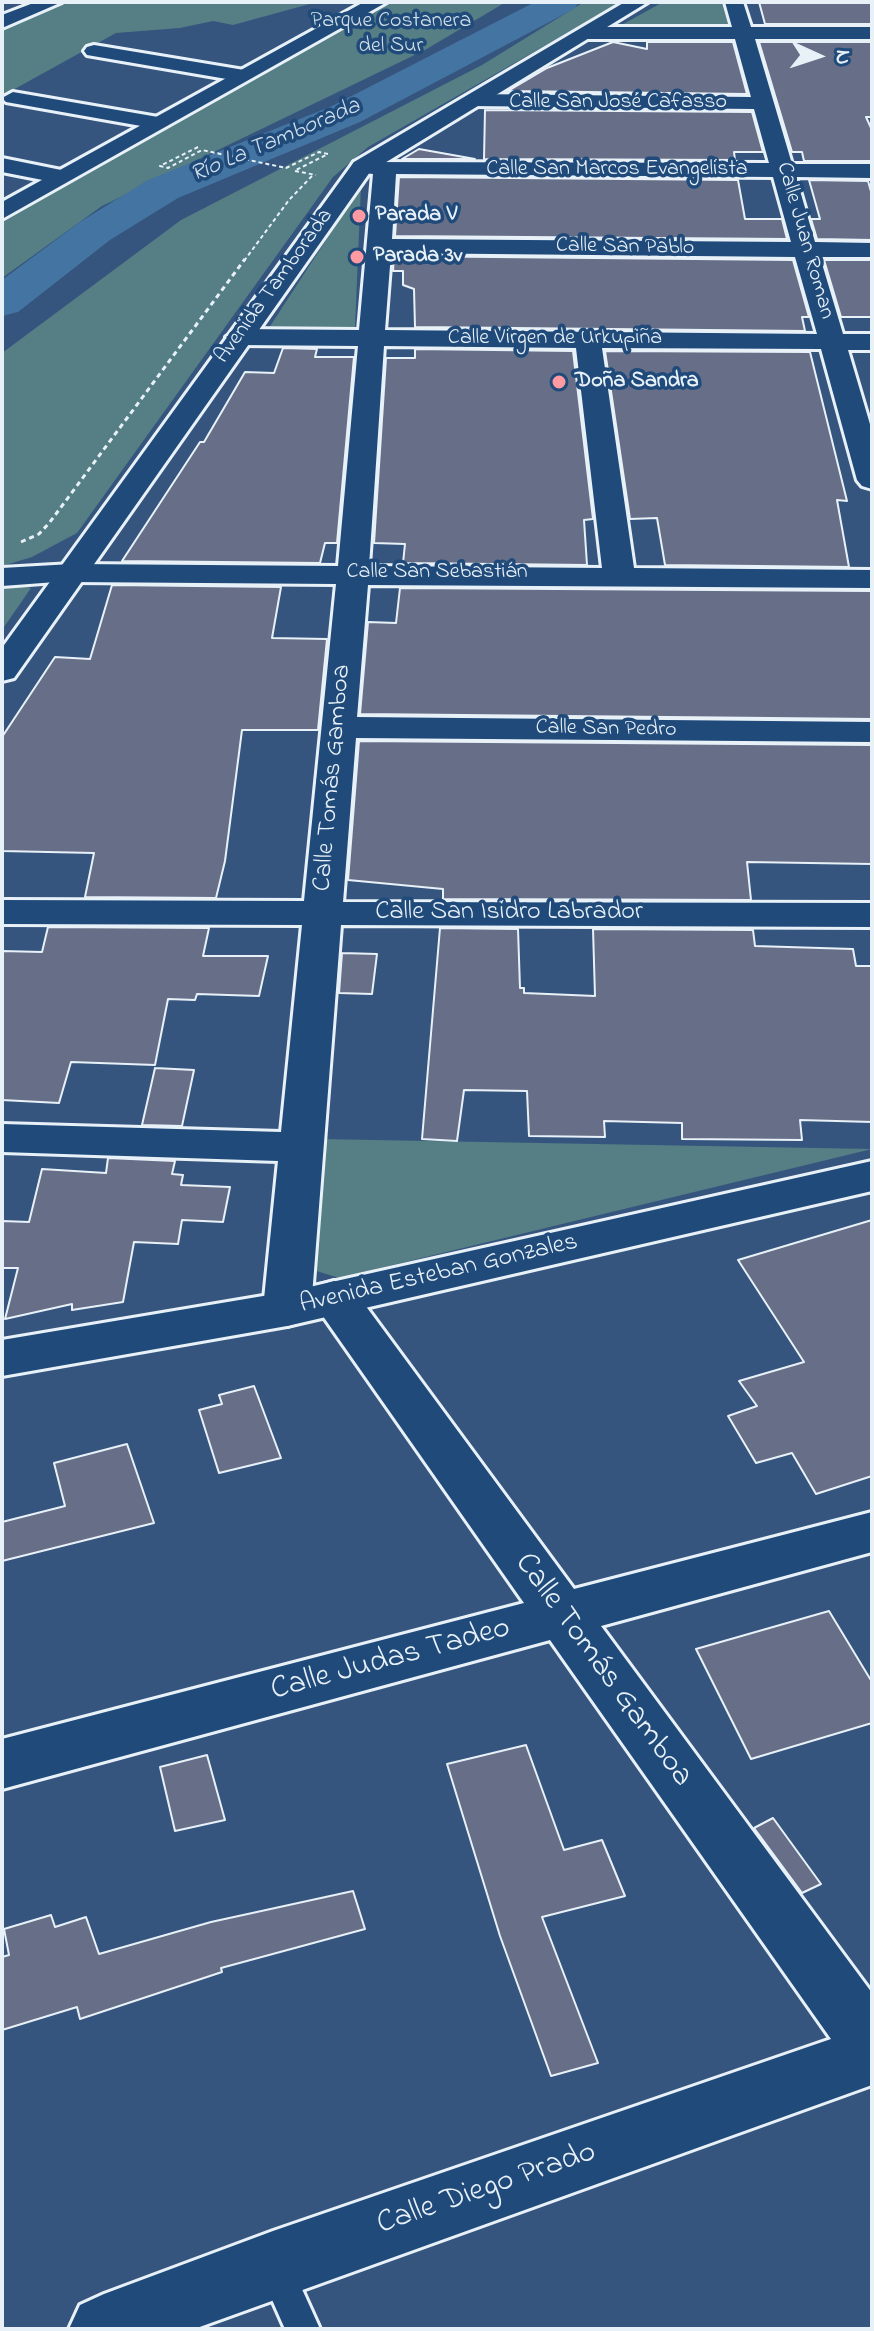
<!DOCTYPE html>
<html>
<head>
<meta charset="utf-8">
<style>
	body { margin:0 }
	#map { position:relative; width:874px; height:2331px; overflow:hidden; background:#35557e; font-family:"Indie Flower",sans-serif }
	canvas { display:block }
	.frame { position:absolute; inset:0; border:4px solid #e8f1f8; pointer-events:none }
	.north { position:absolute; left:778px; top:16px; width:80px; height:80px; -webkit-text-stroke:6px #1f4a7a; paint-order:stroke; rotate:93deg; font-size:22px; font-weight:700; line-height:32px; text-align:center; color:#e8f1f8 }
	.north::after { content:''; display:block; margin:auto; width:28px; height:36px; background:#e8f1f8; clip-path:polygon(50% 0,100% 100%,50% 72%,0 100%) }
</style>
</head>
<body>
<div id="map">
<canvas width="874" height="2331"></canvas>
<div class="frame"></div>
<div class="north">N</div>
</div>
<script>
const ctx = document.querySelector('canvas').getContext('2d');
ctx.lineJoin = 'round';
function fill(path, color) { ctx.fillStyle = color; ctx.fill(path, 'evenodd'); }
const toPath = rows => new Path2D(rows.map(r => 'M' + r).join(''));
function strokePath(path, color, width, dash) { ctx.strokeStyle = color; ctx.lineWidth = width; ctx.lineCap = dash ? 'butt' : 'round'; ctx.setLineDash(dash || []); ctx.stroke(path); }
function drawText(font, color, halo, rows, align = 'center') {
  ctx.font = font + ' "Indie Flower",sans-serif'; ctx.lineWidth = 7; ctx.setLineDash([]); ctx.textBaseline = 'middle'; ctx.strokeStyle = halo; ctx.fillStyle = color; for (const [text, x, y, turn = 0] of rows) {
    ctx.save(); ctx.translate(x, y); ctx.rotate((+turn || 0) * Math.PI / 180); ctx.textAlign = isNaN(turn) ? turn : align; if (halo) ctx.strokeText(text, 0, 0); ctx.fillText(text, 0, 0); ctx.restore();
  }
}
fill(toPath([
	[70,2,317,2,233,25,213,21,180,28,116,33,2,96,2,30],
	[391,2,506,2,425,50,102,206,2,278,2,221],
	[584,2,621,2,368,147,333,177,77,533,32,557,2,566,2,353,181,220,482,65],
	[663,2,724,2,731,26,618,27],
	[361,186,355,327,338,333,267,331],
	[14,584,31,588,2,630,2,587],
	[319,1139,872,1149,339,1278,310,1269]
]), '#557e85');
fill(toPath([
	[535,2,579,2,574,9,360,122,178,198,110,240,18,312,2,316,2,280,80,222,148,180,332,106,535,2]
]), '#4474a1');
const building = toPath([
	[759,2,872,2,872,24,765,24,759,2],
	[613,42,647,49,647,42,733,42,747,94,508,91,547,68,613,42],
	[759,42,872,42,872,117,866,117,872,130,872,161,804,161,802,152,792,152,759,42],
	[485,110,752,112,763,152,734,152,735,160,484,159,485,110],
	[419,149,475,159,402,159,419,149],
	[399,177,738,180,745,219,782,219,787,239,395,236,399,177],
	[809,180,868,181,872,195,872,240,817,239,811,219,820,219,809,180],
	[394,256,793,260,809,317,802,317,805,331,415,327,414,289,403,285,403,271,393,271,394,256],
	[824,260,872,260,872,317,841,317,824,260],
	[283,348,317,349,315,357,354,357,337,543,325,543,320,563,122,561,200,442,204,442,245,372,274,373,283,348],
	[415,349,573,351,593,519,584,520,587,565,403,563,405,544,374,543,386,358,415,358,415,349],
	[605,351,810,352,847,501,837,500,849,567,665,565,657,518,630,519,605,351],
	[112,585,281,587,272,638,327,639,318,730,242,730,225,861,216,898,85,897,94,853,2,851,2,737,55,657,90,659,112,585],
	[400,588,872,591,872,719,360,714,368,622,396,623,400,588],
	[359,741,872,745,872,864,747,862,751,900,443,899,443,889,348,880,359,741],
	[48,927,209,928,203,956,268,956,259,996,197,994,195,1000,168,999,155,1065,71,1062,59,1103,2,1100,2,951,42,952,48,927],
	[440,928,518,929,520,988,524,988,524,993,595,996,593,929,753,930,755,946,853,949,856,966,872,966,872,1122,800,1120,802,1140,682,1139,682,1123,604,1121,605,1137,529,1136,527,1091,464,1090,457,1141,422,1139,440,928],
	[342,953,377,954,372,994,339,993,342,953],
	[155,1068,194,1070,182,1126,142,1125,155,1068],
	[108,1158,175,1161,172,1174,183,1175,181,1185,230,1187,223,1222,182,1220,178,1244,134,1242,123,1302,72,1310,72,1304,5,1319,18,1268,2,1268,2,1221,29,1222,42,1169,106,1173,108,1158],
	[872,1220,872,1476,816,1494,792,1453,756,1463,728,1416,757,1406,739,1381,804,1362,738,1260,872,1220],
	[254,1386,281,1458,219,1473,199,1410,222,1404,219,1395,254,1386],
	[127,1444,154,1523,2,1561,2,1522,65,1506,54,1463,127,1444],
	[829,1611,872,1682,872,1723,751,1759,696,1649,829,1611],
	[526,1745,564,1850,602,1840,625,1896,542,1917,598,2063,551,2076,500,1936,447,1764,526,1745],
	[207,1755,225,1820,175,1831,160,1767,207,1755],
	[773,1818,821,1884,802,1893,754,1828,773,1818],
	[353,1891,365,1929,221,1968,222,1972,80,2019,77,2007,2,2030,2,1957,9,1955,4,1929,51,1915,55,1927,86,1917,99,1954,211,1922,353,1891]
]);
fill(building, '#676f88');
strokePath(building, '#e8f1f8', 2);
const lane = toPath([
	[275,2251,287,2256,320,2329,285,2329,258,2268,263,2256,275,2251]
]);
const street = toPath([
	[36,2,62,2,2,28,2,15,36,2],
	[725,2,743,2,751,27,872,27,872,39,755,39,792,164,872,164,872,178,796,177,815,242,872,243,872,257,820,257,843,334,872,334,872,350,848,350,872,431,872,489,862,486,857,480,821,349,602,348,634,568,872,570,872,588,368,585,357,717,872,722,872,742,356,738,343,902,872,903,872,927,341,925,312,1296,317,1286,334,1281,351,1286,574,1589,872,1512,872,1552,601,1626,872,1993,872,2085,194,2329,69,2329,80,2305,104,2294,273,2231,831,2039,550,1640,2,1789,2,1739,524,1603,311,1299,304,1321,287,1326,270,1321,263,1309,278,1161,2,1152,2,1124,281,1132,302,925,2,924,2,900,304,901,336,584,72,582,61,580,56,573,61,566,72,564,338,566,358,346,239,345,226,337,239,329,359,330,373,174,354,172,351,167,354,162,769,163,754,109,472,106,461,100,472,94,751,97,735,39,587,39,577,33,587,27,732,27,725,2],
	[396,174,773,177,791,242,392,239,396,174],
	[391,253,795,257,817,334,385,330,391,253],
	[384,346,576,348,602,568,369,566,384,346],
	[94,45,244,70,254,76,244,82,87,55,84,51,87,47,94,45],
	[13,92,158,117,169,123,158,129,6,102,2,98,13,92],
	[2,158,71,172,74,177,63,184,2,172,2,158]
]);
const secondary = toPath([
	[364,2,387,2,2,219,2,202,364,2],
	[72,564,83,566,88,573,83,580,2,586,2,568,72,564],
	[872,1161,872,1191,287,1326,2,1376,2,1340,287,1292,872,1161]
]);
const primary = toPath([
	[625,2,648,2,370,172,14,678,2,681,2,648,354,162,625,2]
]);
strokePath(lane, '#e8f1f8', 6);
strokePath(street, '#e8f1f8', 6);
strokePath(secondary, '#e8f1f8', 6);
strokePath(primary, '#e8f1f8', 6);
strokePath(toPath([
	[198,147,160,166,168,168,202,150,286,168,319,152,328,154,294,171],
	[295,171,316,175],
	[244,261,289,200,312,176]
]), '#e8f1f8', 2, [4, 3]);
strokePath(toPath([
	[21,542,39,534,50,522,245,259]
]), '#e8f1f8', 3, [5, 4]);
fill(lane, '#1f4a7a');
fill(street, '#1f4a7a');
fill(secondary, '#1f4a7a');
fill(primary, '#1f4a7a');
for (const [x, y, r, color] of [
	[359,216,8,"#ff9aa2"],
	[357,257,8,"#ff9aa2"],
	[559,382,8,"#ff9aa2"]
]) { const dot = new Path2D(); dot.arc(x, y, r, 0, 2 * Math.PI); ctx.fillStyle = color; ctx.fill(dot); strokePath(dot, '#1f4a7a', 3); }
drawText('22px', '#d2e0e7', '#1f4a7a', [
	["Parque Costanera",391,22],
	["del Sur",391,47]
]);
drawText('22px', '#e8f1f8', '#1f4a7a', [
	["Calle San José Cafasso",618,103],
	["Calle San Marcos Evangelista",617,170],
	["Calle Juan Roman",804,241,74],
	["Calle San Pablo",625,248,1],
	["Avenida Tamborada",275,287,-54],
	["Calle Virgen de Urkupiña",555,339],
	["Calle San Sebastián",437,573],
	["Calle San Pedro",606,730,1]
]);
drawText('bold 22px', '#e8f1f8', '#1f4a7a', [
	["Parada V",375,216],
	["Parada 3v",373,257],
	["Doña Sandra",575,382]
], 'left');
drawText('italic 24px', '#cfdeeb', '#1f4a7a', [
	["Río La Tamborada",276,142,-23]
]);
drawText('26px', '#e8f1f8', '#1f4a7a', [
	["Calle Tomás Gamboa",334,778,-85],
	["Calle San Isidro Labrador",509,914],
	["Avenida Esteban Gonzales",439,1275,-13]
]);
drawText('32px', '#e8f1f8', '#1f4a7a', [
	["Calle Judas Tadeo",391,1661,-15],
	["Calle Tomás Gamboa",602,1671,54],
	["Calle Diego Prado",487,2190,-19]
]);
</script>
</body>
</html>
